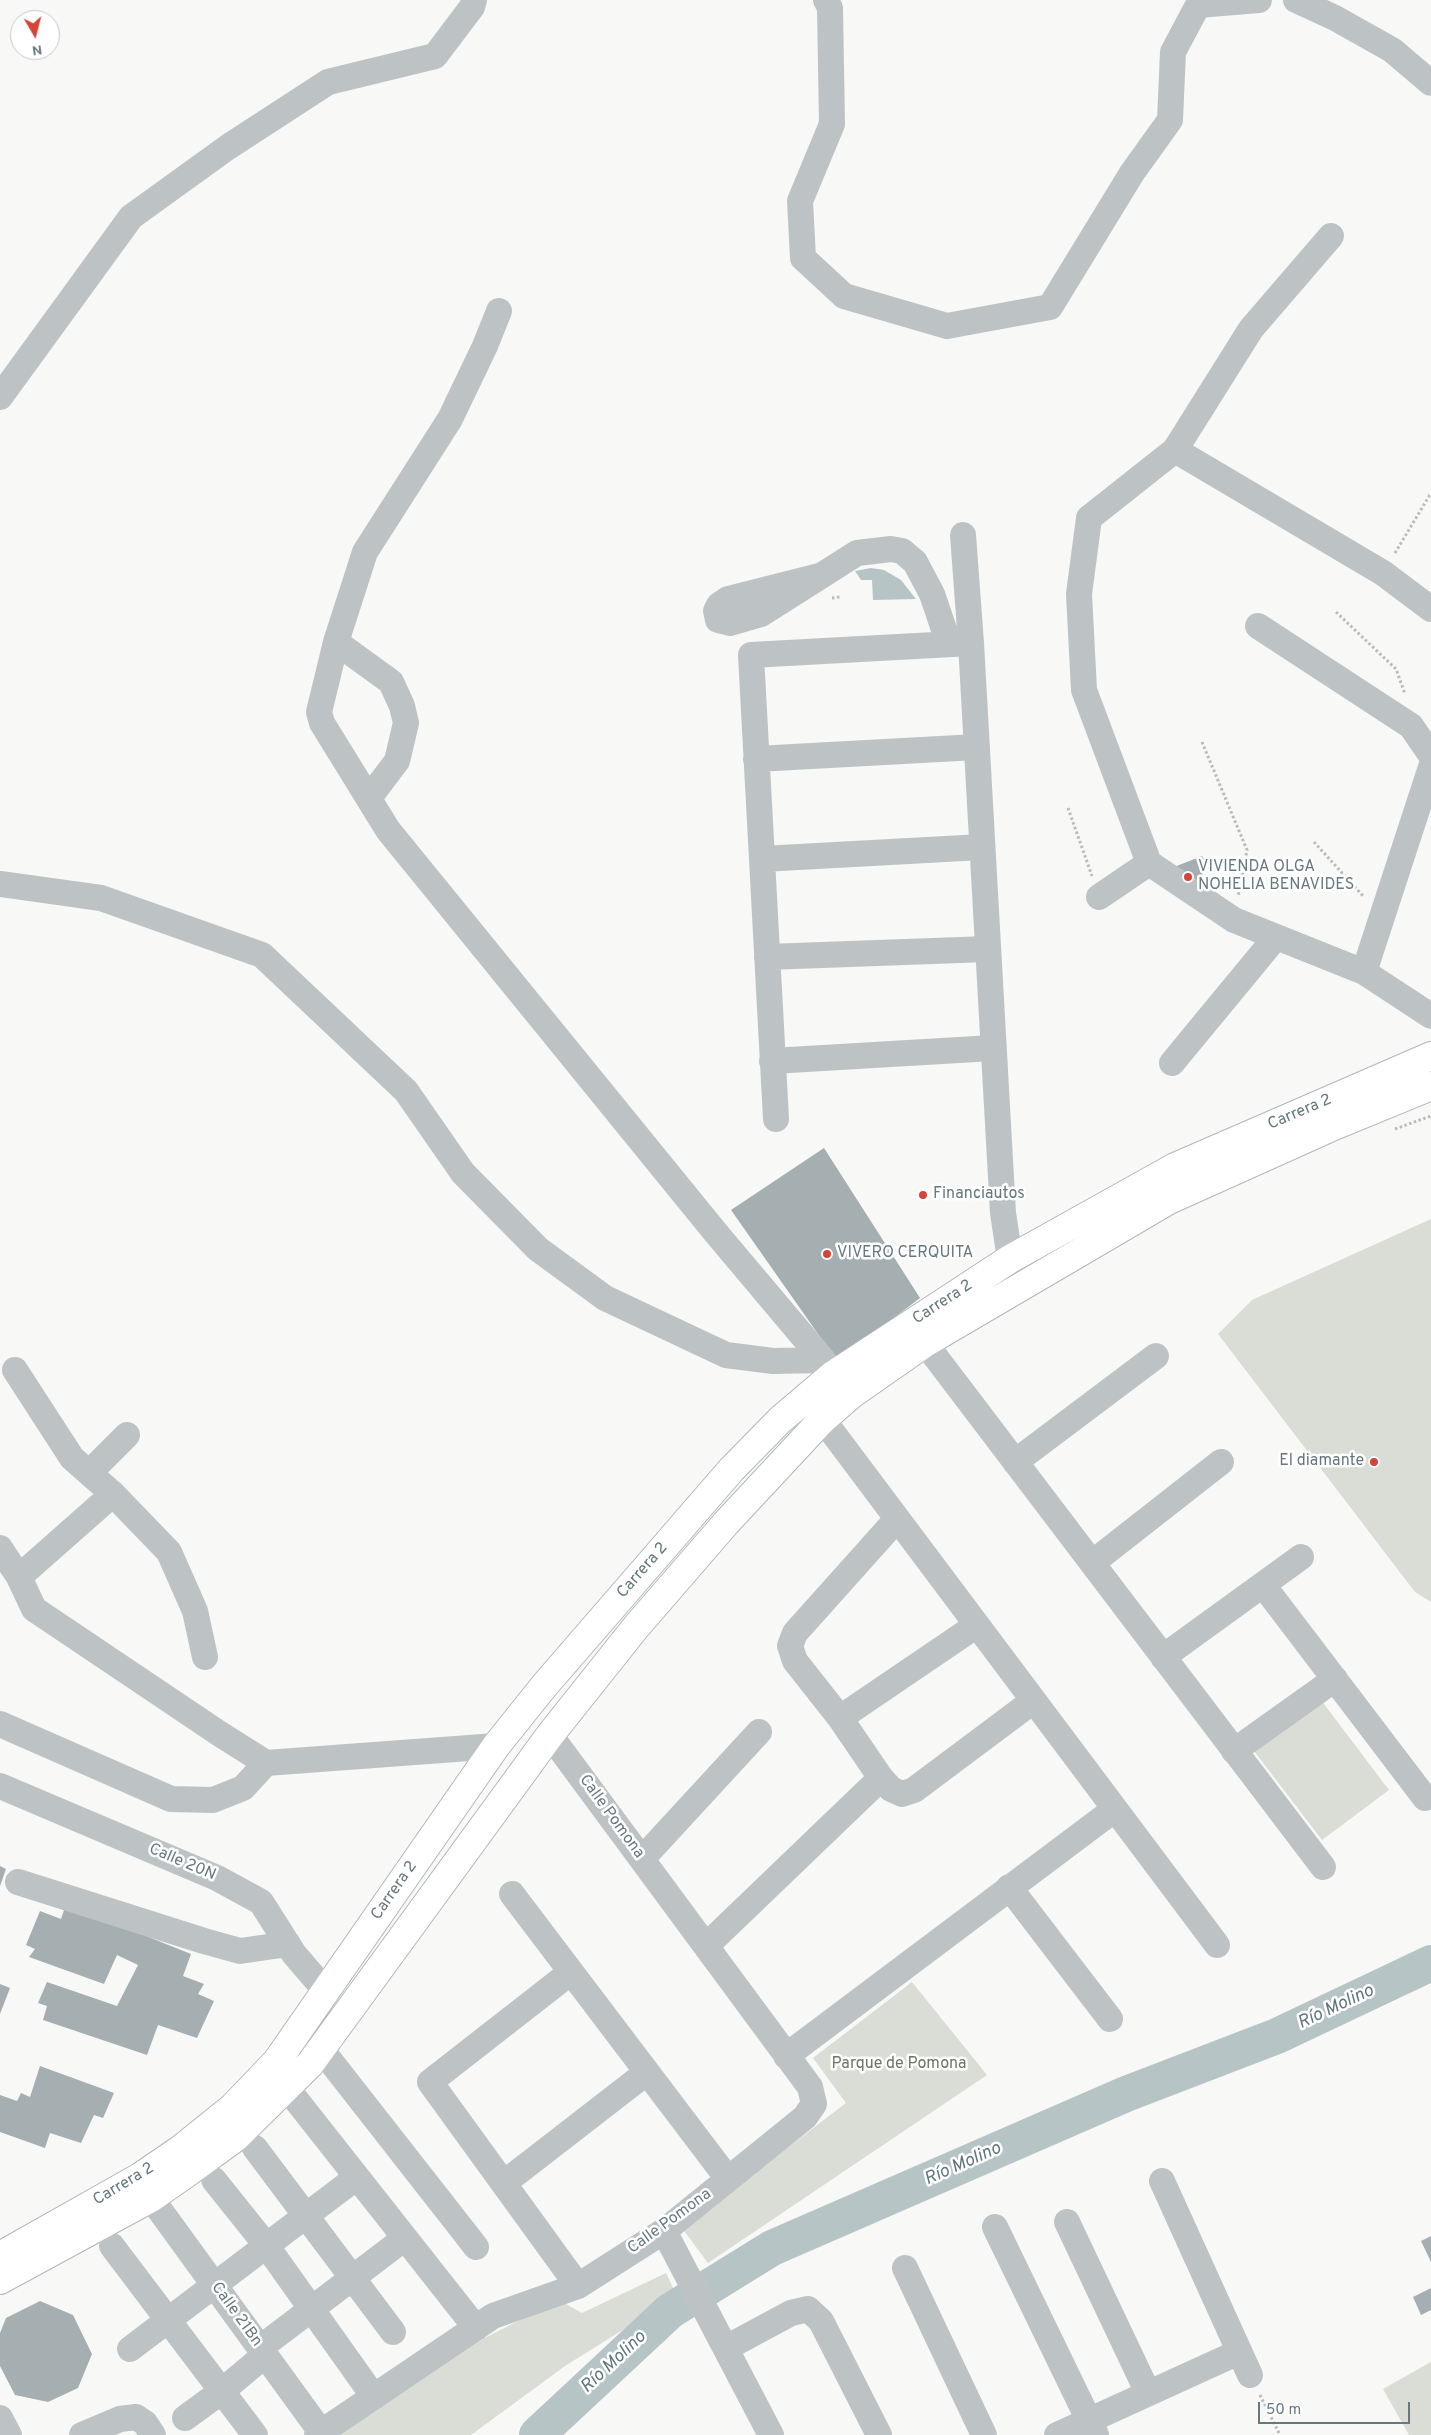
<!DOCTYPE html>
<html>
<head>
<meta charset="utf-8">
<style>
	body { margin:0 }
	#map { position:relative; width:1431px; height:2435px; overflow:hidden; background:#f8f8f6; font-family:Overpass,sans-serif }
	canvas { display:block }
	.north { position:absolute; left:10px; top:10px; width:50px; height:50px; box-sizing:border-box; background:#fff; border:1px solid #c2c9cb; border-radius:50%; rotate:172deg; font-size:14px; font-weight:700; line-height:20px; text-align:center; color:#66787e }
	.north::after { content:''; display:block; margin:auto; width:18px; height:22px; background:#d54439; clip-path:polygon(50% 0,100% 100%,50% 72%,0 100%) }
	.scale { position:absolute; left:1258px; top:2402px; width:152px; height:22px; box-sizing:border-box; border:2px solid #66787e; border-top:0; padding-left:6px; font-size:15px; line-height:18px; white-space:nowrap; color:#66787e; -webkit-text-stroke:4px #fff; paint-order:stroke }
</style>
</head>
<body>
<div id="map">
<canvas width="1431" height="2435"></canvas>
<div class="north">N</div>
<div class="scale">50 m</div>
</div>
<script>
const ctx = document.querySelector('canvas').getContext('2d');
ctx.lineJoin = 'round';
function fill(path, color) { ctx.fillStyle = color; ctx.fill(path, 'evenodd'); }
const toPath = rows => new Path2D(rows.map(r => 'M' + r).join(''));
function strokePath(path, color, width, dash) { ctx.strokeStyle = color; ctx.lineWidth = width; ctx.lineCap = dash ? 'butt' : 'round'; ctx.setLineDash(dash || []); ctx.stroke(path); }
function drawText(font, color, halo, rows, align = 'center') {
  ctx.font = font + ' Overpass,sans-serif'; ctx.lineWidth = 5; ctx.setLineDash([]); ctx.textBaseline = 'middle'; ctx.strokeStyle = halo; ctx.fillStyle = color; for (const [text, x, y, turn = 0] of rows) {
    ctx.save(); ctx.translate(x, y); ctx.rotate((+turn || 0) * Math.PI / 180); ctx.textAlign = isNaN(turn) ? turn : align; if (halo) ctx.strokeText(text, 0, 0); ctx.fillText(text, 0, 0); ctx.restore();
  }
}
fill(toPath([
	[1431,1219,1431,1602,1415,1592,1218,1334,1252,1300],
	[1321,1700,1389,1790,1322,1840,1254,1751],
	[912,1982,987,2075,708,2263,682,2228,846,2103,813,2058],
	[666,2273,677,2296,565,2366,471,2435,337,2435,471,2345,559,2300,582,2313],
	[1431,2362,1431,2435,1409,2435,1383,2389]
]), '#d9ddd5');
fill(toPath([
	[871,568,884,570,901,580,916,599,873,600,872,580,861,580,855,571]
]), '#b6c4c6');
strokePath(toPath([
	[537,2435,670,2311,772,2248,1126,2094,1277,2036,1431,1963]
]), '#b6c4c6', 36);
fill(toPath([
	[1202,856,1207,864,1196,888,1169,869],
	[824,1148,920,1298,837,1361,731,1210],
	[0,1866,6,1869,0,1886],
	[66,1904,191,1954,183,1976,204,1984,198,1994,214,2001,197,2038,158,2025,147,2055,43,2020,47,2006,38,2003,47,1982,117,2006,138,1965,117,1955,104,1984,29,1957,35,1949,26,1945,40,1911,61,1919],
	[0,1984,10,1988,0,2014],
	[40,2066,114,2093,103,2118,94,2115,81,2143,50,2133,45,2148,0,2132,0,2095,17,2101,21,2093,30,2097],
	[1431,2236,1431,2262,1421,2241],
	[1431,2288,1431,2310,1421,2315,1413,2297],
	[40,2301,73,2315,92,2354,78,2388,48,2402,15,2395,0,2366,0,2333,6,2318]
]), '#a5afb2');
const major = toPath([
	[0,2256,140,2177,181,2149,232,2108,277,2061,496,1746,544,1686,731,1470,780,1420,833,1375,1010,1259,1175,1167,1431,1056],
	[0,2280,151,2198,184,2175,235,2138,310,2064,550,1735,636,1627,726,1523,821,1421,852,1394,925,1343,1169,1200,1336,1125,1431,1086]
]);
strokePath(major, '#b1b7ba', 30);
strokePath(toPath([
	[1395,553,1431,493],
	[832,598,840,597],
	[1336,612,1396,669,1405,694],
	[1202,742,1247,850,1238,897],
	[1068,808,1092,876],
	[1314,842,1364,897],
	[1395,1129,1431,1116],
	[1260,2395,1280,2435]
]), '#b8bcbe', 3, [2.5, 2.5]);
strokePath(toPath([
	[826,0,830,8,832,124,800,201,803,258,844,296,947,326,1050,307,1132,173,1170,120,1173,52,1198,5,1259,0],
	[1296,0,1335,18,1392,50,1431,83],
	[1331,236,1251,329,1175,450,1089,518,1079,594,1084,690,1149,863,1234,920,1364,972,1431,1016],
	[499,311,485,346,450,419,365,552,336,642,319,712,322,723,388,830,716,1233,823,1360],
	[0,397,131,217,228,147,328,82,435,56,472,7,474,0],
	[1175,450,1383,573,1431,609],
	[963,535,971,643,1003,1213,1010,1259],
	[819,576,728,599,719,605,716,611,718,620,730,623,761,614,857,553,891,549,902,551,915,562,932,594,949,644],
	[1258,626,1411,726,1431,755],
	[336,642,391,682,402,706,406,723,397,761,369,798],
	[756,759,977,747],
	[762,859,982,847],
	[0,884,101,898,262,955,406,1091,463,1173,538,1249,605,1298,726,1355,773,1361,823,1360,829,1369],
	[1099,897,1149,863],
	[767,957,988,949],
	[1364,972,1431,767],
	[772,1061,993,1048],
	[1172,1063,1276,937],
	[776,1119,751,655,971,643],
	[925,1343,1323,1867],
	[15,1370,72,1458,113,1494,169,1552,195,1611,205,1657],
	[821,1421,833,1433,1217,1945],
	[1015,1462,1156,1356],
	[89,1473,127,1435],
	[897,1519,795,1633,790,1646,795,1661,840,1718,881,1778,891,1789,902,1794,914,1790,1033,1701],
	[0,1548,19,1577,34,1609,220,1734,266,1763,496,1746],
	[1092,1563,1221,1462],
	[19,1577,113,1494],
	[1263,1585,1425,1798],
	[1163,1657,1301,1557],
	[840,1718,977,1625],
	[0,1724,171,1799,213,1800,243,1788,266,1763],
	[1234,1751,1335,1679],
	[0,1786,217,1878,261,1902,294,1954,325,1990],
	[642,1859,759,1732],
	[18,1882,204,1941,240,1951,288,1944],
	[1009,1887,1110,2019],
	[512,1894,728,2179],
	[706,1946,881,1778],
	[571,1972,430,2082,578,2286],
	[321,2049,476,2247],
	[786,2056,1115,1809],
	[286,2087,476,2328],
	[255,2148,393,2332],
	[214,2180,266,2245,374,2397],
	[1162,2181,1250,2375],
	[504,2183,646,2073],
	[151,2198,321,2432],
	[1067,2222,1148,2393],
	[995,2227,1096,2435],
	[664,2231,771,2435],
	[112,2246,255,2435],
	[905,2268,984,2435],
	[260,2348,405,2238],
	[726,2348,791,2313,808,2309,821,2321,879,2435],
	[130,2349,357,2177],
	[0,2418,9,2435],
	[185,2418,222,2391,265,2355],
	[82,2435,120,2419,136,2417,145,2423,153,2435],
	[317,2435,493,2316,578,2286,664,2231,805,2117,814,2104,810,2087,550,1735],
	[1057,2435,1239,2352]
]), '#bdc3c5', 26);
strokePath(major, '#fff', 28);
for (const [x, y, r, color] of [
	[1188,877,5,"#d54439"],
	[923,1195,5,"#d54439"],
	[827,1254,5,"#d54439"],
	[1374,1462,5,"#d54439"]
]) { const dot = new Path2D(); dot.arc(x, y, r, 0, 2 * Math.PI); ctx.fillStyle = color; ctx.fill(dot); strokePath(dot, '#fff', 2); }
drawText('16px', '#66787e', '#fff', [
	["VIVIENDA OLGA",1198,868],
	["NOHELIA BENAVIDES",1198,886],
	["Financiautos",933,1195],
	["VIVERO CERQUITA",837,1254],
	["El diamante",1364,1462,"right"]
], 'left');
drawText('16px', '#66787e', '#fff', [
	["Carrera 2",1300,1113,-23],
	["Carrera 2",943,1303,-33],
	["Carrera 2",643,1571,-49],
	["Calle Pomona",611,1817,54],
	["Calle 20N",182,1863,23],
	["Carrera 2",395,1891,-55],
	["Carrera 2",124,2185,-31],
	["Calle Pomona",670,2222,-36],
	["Calle 21Bn",236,2315,54]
]);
drawText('16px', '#6a7764', '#fff', [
	["Parque de Pomona",899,2065]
]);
drawText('italic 18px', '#607678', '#fff', [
	["Río Molino",1336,2008,-25],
	["Río Molino",963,2165,-24],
	["Río Molino",614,2363,-43]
]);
</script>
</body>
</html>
